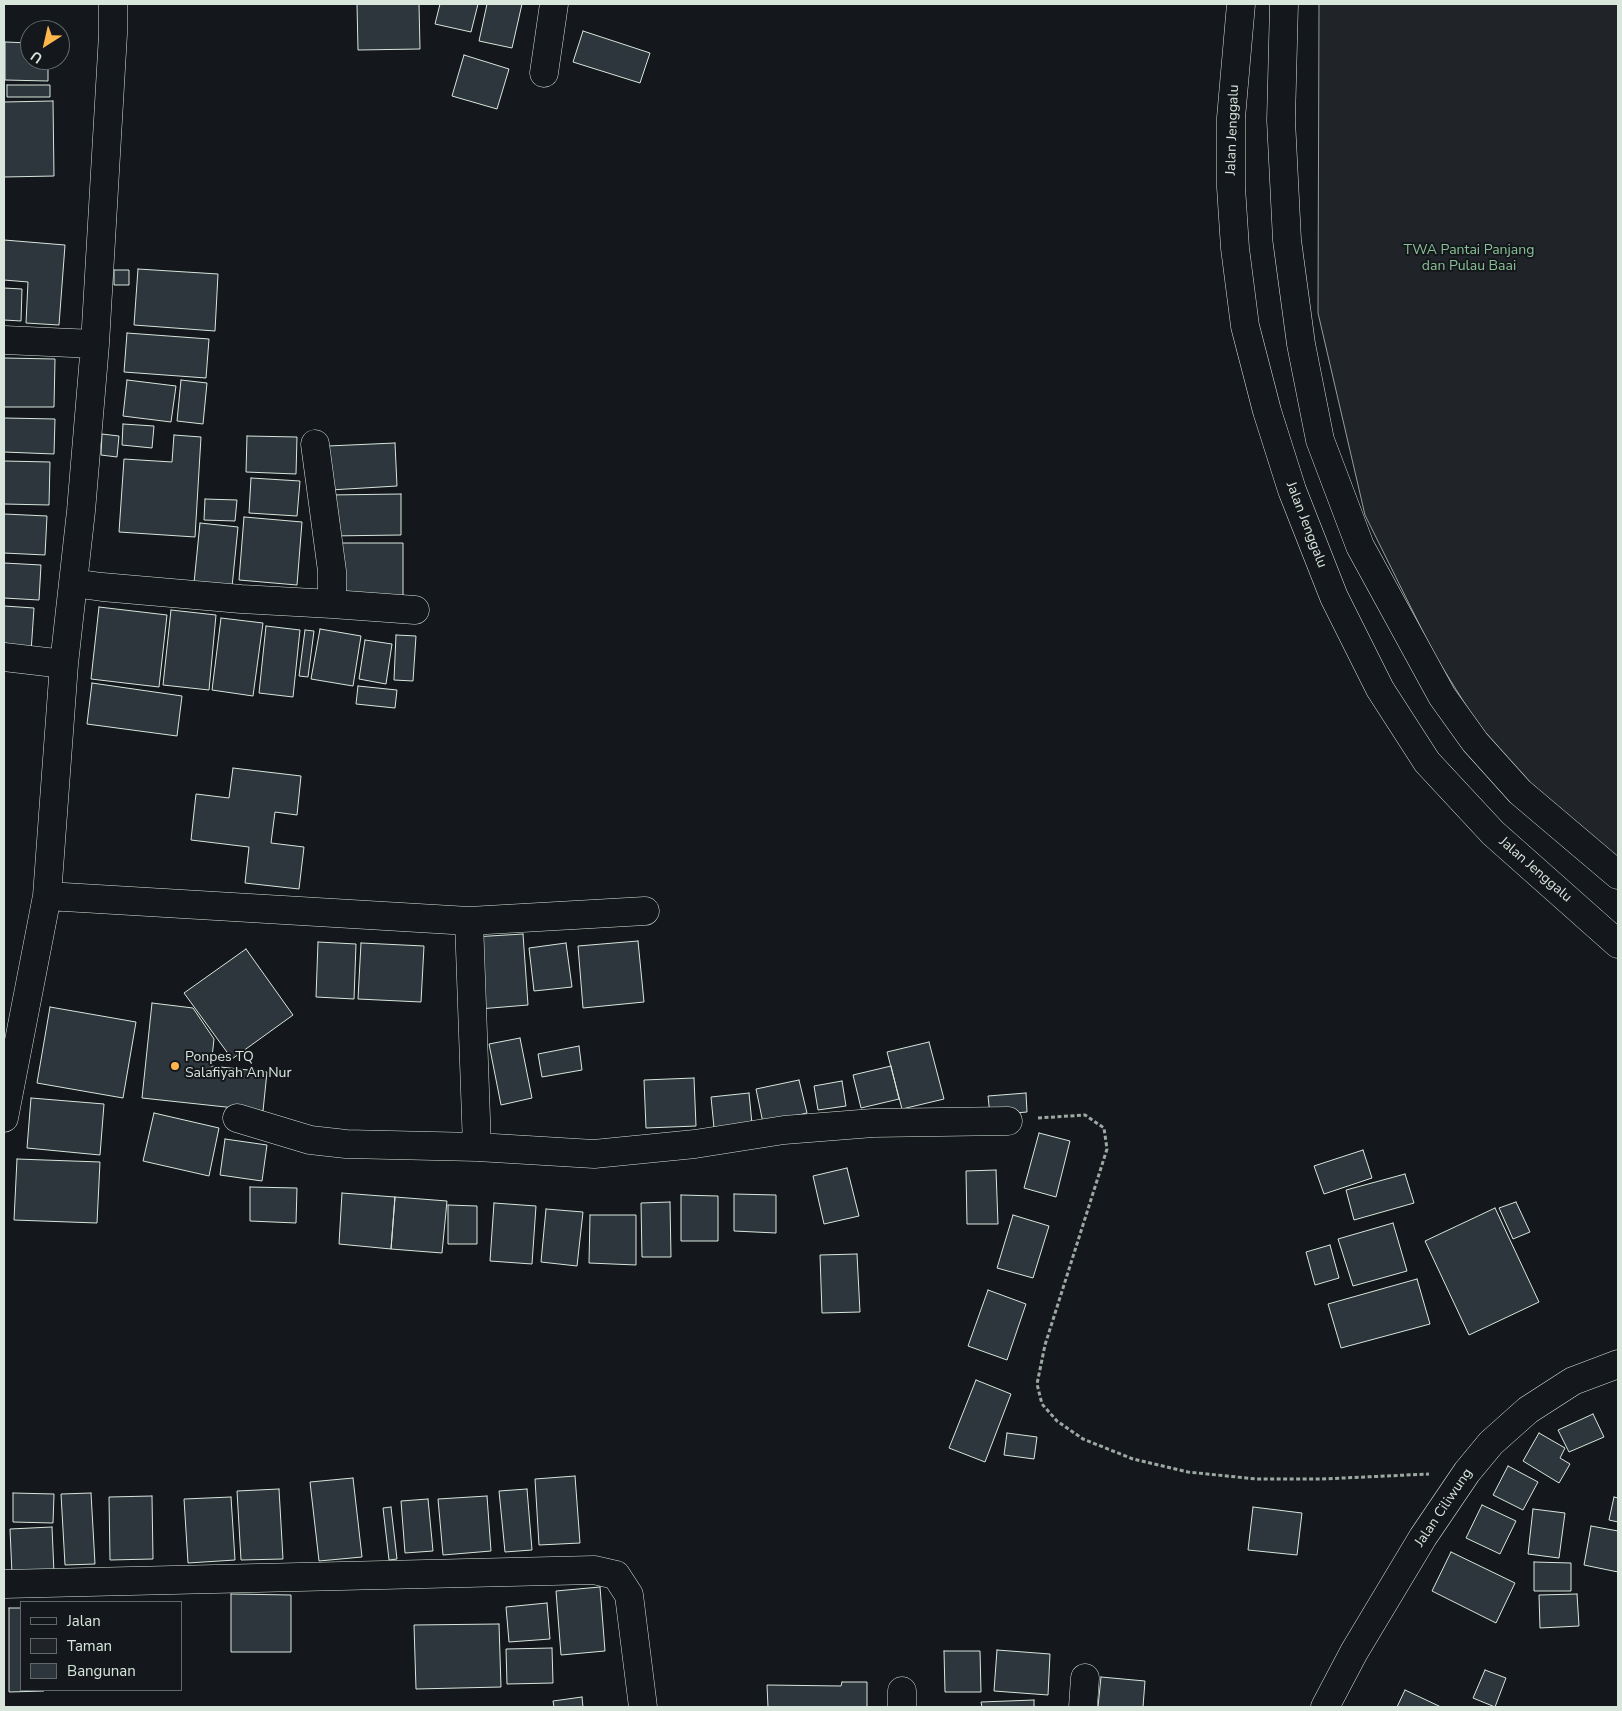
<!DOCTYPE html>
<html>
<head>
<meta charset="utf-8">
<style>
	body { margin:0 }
	#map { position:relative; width:1622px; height:1711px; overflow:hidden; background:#14181c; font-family:"Nunito Sans",sans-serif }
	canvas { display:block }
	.frame { position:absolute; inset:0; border:5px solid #d8e6dc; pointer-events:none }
	.legend { position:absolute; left:20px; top:1601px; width:162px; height:90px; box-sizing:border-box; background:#14181c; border:1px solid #626a69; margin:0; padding:6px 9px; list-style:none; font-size:15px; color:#d8e6dc }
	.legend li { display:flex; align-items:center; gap:10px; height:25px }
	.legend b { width:25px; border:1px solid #626a69 }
	.north { position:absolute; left:20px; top:20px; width:50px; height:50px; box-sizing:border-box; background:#14181c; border:1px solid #626a69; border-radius:50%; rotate:215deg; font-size:14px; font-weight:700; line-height:20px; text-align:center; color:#d8e6dc }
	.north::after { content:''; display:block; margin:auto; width:18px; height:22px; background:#ffb74d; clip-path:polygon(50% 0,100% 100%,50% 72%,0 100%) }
</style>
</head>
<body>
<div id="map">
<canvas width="1622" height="1711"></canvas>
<div class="frame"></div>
<ul class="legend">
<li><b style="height:6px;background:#14181c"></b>Jalan</li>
<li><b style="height:14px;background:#202428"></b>Taman</li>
<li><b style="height:14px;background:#2c363c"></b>Bangunan</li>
</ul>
<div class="north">U</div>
</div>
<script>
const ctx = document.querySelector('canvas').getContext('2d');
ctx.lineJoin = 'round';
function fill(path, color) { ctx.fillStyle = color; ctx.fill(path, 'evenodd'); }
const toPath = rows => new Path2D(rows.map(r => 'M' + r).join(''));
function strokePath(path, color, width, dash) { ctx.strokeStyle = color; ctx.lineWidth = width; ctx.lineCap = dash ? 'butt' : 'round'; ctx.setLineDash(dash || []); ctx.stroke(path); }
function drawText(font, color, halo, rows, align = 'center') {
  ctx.font = font + ' "Nunito Sans",sans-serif'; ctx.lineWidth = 4; ctx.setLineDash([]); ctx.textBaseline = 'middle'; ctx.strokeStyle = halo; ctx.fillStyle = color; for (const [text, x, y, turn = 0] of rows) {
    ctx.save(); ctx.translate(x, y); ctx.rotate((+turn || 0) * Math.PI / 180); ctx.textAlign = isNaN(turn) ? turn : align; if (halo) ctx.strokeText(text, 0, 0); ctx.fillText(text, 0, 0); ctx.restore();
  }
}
const green = toPath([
	[1319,4,1618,4,1618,865,1520,792,1434,654,1365,515,1318,313,1319,4]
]);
fill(green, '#202428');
strokePath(green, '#939e99', 1);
const building = toPath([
	[357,4,419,4,420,49,358,50,357,4],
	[440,4,478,4,471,32,435,24,440,4],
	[487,4,522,4,512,48,479,41,487,4],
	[583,31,650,53,640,83,573,62,583,31],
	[5,42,30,43,30,60,48,60,48,81,5,80,5,42],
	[464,55,509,69,497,109,452,96,464,55],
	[7,85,50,85,50,97,7,97,7,85],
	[53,101,54,176,4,177,4,102,53,101],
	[4,240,65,245,59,325,26,323,28,282,4,280,4,240],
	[138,269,218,274,215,331,134,325,138,269],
	[114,270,129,270,129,285,114,285,114,270],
	[4,288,22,289,21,321,4,320,4,288],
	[127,333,209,339,206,378,124,372,127,333],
	[4,358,55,359,54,407,4,407,4,358],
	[127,380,176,386,171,422,123,416,127,380],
	[181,380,207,383,203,424,177,421,181,380],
	[4,418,55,419,54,454,4,452,4,418],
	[123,424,154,426,152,448,122,445,123,424],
	[102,434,119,436,117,457,101,455,102,434],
	[174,435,201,437,195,537,119,532,124,459,172,462,174,435],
	[247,436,297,437,296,474,246,472,247,436],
	[395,443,397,486,330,490,328,446,395,443],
	[4,461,50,462,49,505,4,504,4,461],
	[251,478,300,481,297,516,249,513,251,478],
	[401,494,401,535,329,536,328,495,401,494],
	[205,499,237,500,235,521,204,520,205,499],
	[4,514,47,516,45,555,4,553,4,514],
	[244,517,302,522,297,585,239,580,244,517],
	[200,523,238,527,232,587,194,583,200,523],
	[334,543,403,543,403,601,334,601,334,543],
	[4,563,41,565,39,600,4,598,4,563],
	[4,606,34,608,31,652,4,650,4,606],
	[99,607,167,615,159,687,91,679,99,607],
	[171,610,216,615,209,690,163,685,171,610],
	[221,618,263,623,253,696,212,690,221,618],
	[266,626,300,630,293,697,259,693,266,626],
	[320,629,361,636,353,686,311,679,320,629],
	[305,630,314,631,308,677,299,676,305,630],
	[396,635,416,636,413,681,394,680,396,635],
	[365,640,392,644,386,684,359,679,365,640],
	[92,683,182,696,177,736,87,724,92,683],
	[358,686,397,690,395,708,356,704,358,686],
	[233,768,301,776,297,815,275,812,271,843,304,847,299,889,245,883,249,847,191,840,196,794,229,798,233,768],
	[523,934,528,1005,479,1009,473,937,523,934],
	[638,941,644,1002,583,1008,578,946,638,941],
	[318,942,356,944,354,999,316,997,318,942],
	[361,943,424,946,421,1002,358,999,361,943],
	[566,943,572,987,534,991,529,948,566,943],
	[246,949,293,1015,232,1059,184,993,246,949],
	[152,1003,193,1008,214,1039,211,1066,267,1072,263,1111,142,1098,152,1003],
	[50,1007,136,1022,123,1098,37,1083,50,1007],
	[520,1038,532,1098,501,1105,489,1044,520,1038],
	[929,1042,944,1099,902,1109,887,1052,929,1042],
	[579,1046,582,1070,542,1077,538,1054,579,1046],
	[891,1066,899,1099,861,1108,853,1075,891,1066],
	[694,1078,696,1126,646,1128,644,1080,694,1078],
	[799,1080,807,1113,763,1123,756,1089,799,1080],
	[842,1081,846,1106,818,1110,814,1086,842,1081],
	[749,1093,752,1124,714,1128,711,1097,749,1093],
	[1026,1093,1027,1112,990,1115,988,1096,1026,1093],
	[31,1098,104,1104,100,1155,27,1148,31,1098],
	[154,1113,219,1128,209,1176,143,1161,154,1113],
	[1039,1133,1070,1141,1056,1197,1024,1188,1039,1133],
	[225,1139,267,1145,262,1181,220,1175,225,1139],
	[1363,1150,1372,1178,1324,1194,1314,1166,1363,1150],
	[17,1159,100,1162,97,1223,14,1220,17,1159],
	[847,1168,859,1216,824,1224,813,1176,847,1168],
	[996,1170,998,1224,967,1224,966,1171,996,1170],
	[1405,1174,1414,1203,1354,1220,1346,1190,1405,1174],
	[250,1187,297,1188,296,1223,250,1221,250,1187],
	[342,1193,395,1197,391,1249,339,1244,342,1193],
	[734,1194,776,1195,776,1233,734,1231,734,1194],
	[681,1195,718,1196,718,1241,681,1241,681,1195],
	[395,1197,447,1201,442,1253,391,1249,395,1197],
	[670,1202,671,1257,642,1257,641,1203,670,1202],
	[1516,1202,1530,1232,1513,1239,1499,1208,1516,1202],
	[494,1203,536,1206,532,1264,490,1261,494,1203],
	[448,1205,477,1206,477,1244,448,1244,448,1205],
	[1495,1208,1539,1302,1469,1335,1425,1241,1495,1208],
	[546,1209,583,1212,577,1266,541,1262,546,1209],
	[590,1215,636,1215,636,1265,589,1263,590,1215],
	[1013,1215,1049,1226,1033,1278,997,1268,1013,1215],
	[1393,1223,1407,1271,1353,1286,1338,1239,1393,1223],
	[1330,1245,1339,1278,1315,1285,1306,1252,1330,1245],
	[857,1254,860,1312,822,1313,820,1255,857,1254],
	[1417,1279,1430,1324,1341,1348,1328,1304,1417,1279],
	[988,1290,1026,1304,1007,1360,968,1346,988,1290],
	[976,1380,1011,1394,985,1462,949,1448,976,1380],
	[1593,1414,1604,1437,1569,1452,1558,1430,1593,1414],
	[1007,1433,1037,1437,1034,1459,1004,1455,1007,1433],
	[1539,1433,1565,1448,1560,1458,1570,1464,1559,1483,1523,1461,1539,1433],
	[1508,1466,1538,1482,1523,1510,1493,1495,1508,1466],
	[575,1476,580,1543,539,1545,535,1479,575,1476],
	[353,1478,362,1557,319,1561,310,1482,353,1478],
	[279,1489,283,1559,241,1560,237,1491,279,1489],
	[527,1489,532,1550,505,1552,499,1491,527,1489],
	[13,1493,54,1494,53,1523,13,1522,13,1493],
	[91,1493,95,1564,65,1565,61,1494,91,1493],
	[152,1496,153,1559,110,1560,109,1497,152,1496],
	[487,1496,491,1551,443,1555,438,1499,487,1496],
	[231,1497,235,1560,188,1563,184,1499,231,1497],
	[1614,1497,1618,1498,1618,1522,1609,1520,1614,1497],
	[428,1499,433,1551,405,1553,401,1501,428,1499],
	[1482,1505,1516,1521,1500,1554,1466,1538,1482,1505],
	[391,1507,397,1559,389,1560,383,1508,391,1507],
	[1253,1507,1302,1513,1297,1555,1248,1550,1253,1507],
	[1533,1509,1565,1513,1559,1558,1528,1554,1533,1509],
	[1591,1526,1618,1531,1618,1572,1584,1565,1591,1526],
	[52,1527,54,1573,12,1574,10,1529,52,1527],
	[1451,1552,1515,1583,1496,1623,1432,1591,1451,1552],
	[1534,1562,1571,1563,1571,1591,1534,1591,1534,1562],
	[600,1587,605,1651,561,1655,556,1591,600,1587],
	[231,1594,291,1595,291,1652,231,1652,231,1594],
	[1577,1594,1579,1626,1540,1628,1539,1595,1577,1594],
	[547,1603,550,1639,509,1642,506,1607,547,1603],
	[9,1608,21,1608,21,1690,44,1690,44,1691,9,1692,9,1608],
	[499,1624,501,1687,416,1689,414,1625,499,1624],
	[552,1648,553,1683,507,1684,506,1649,552,1648],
	[997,1650,1050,1654,1048,1695,994,1691,997,1650],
	[944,1651,980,1651,981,1692,945,1692,944,1651],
	[1485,1670,1506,1678,1495,1707,1473,1698,1485,1670],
	[1101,1677,1145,1681,1143,1707,1098,1707,1101,1677],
	[842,1682,867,1682,867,1707,768,1707,767,1685,841,1686,842,1682],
	[1405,1690,1441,1707,1397,1707,1405,1690],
	[582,1697,583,1707,554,1707,553,1701,582,1697],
	[1034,1700,1034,1707,982,1707,981,1702,1034,1700]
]);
fill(building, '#2c363c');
strokePath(building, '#d8e6dc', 1);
const minor = toPath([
	[544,73,554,4],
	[4,340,95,344],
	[73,583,102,587,241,599,332,604,332,571,315,444],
	[332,604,415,610],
	[4,657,64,664],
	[47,896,469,921,645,911],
	[4,1118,47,896,64,664,81,511,95,344,113,34,113,4],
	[237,1118,310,1140,346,1144,477,1147,469,921],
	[477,1147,594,1154,695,1144,784,1130,873,1123,1008,1121],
	[4,1584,594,1570,616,1575,629,1595,643,1707],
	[902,1691,902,1707],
	[1083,1707,1085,1678],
	[1325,1707,1354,1652,1423,1537,1467,1472,1491,1443,1528,1410,1573,1381,1618,1364]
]);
const major = toPath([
	[1241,4,1231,118,1231,187,1235,248,1245,326,1267,411,1292,490,1334,597,1380,689,1427,762,1493,833,1618,944],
	[1284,4,1281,120,1287,240,1301,344,1320,440,1360,546,1442,696,1475,742,1520,792,1618,875]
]);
strokePath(minor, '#d8e6dc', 29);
strokePath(major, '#d8e6dc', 29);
strokePath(toPath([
	[1038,1118,1085,1115,1104,1128,1107,1149,1045,1345,1037,1384,1042,1404,1057,1421,1083,1439,1133,1459,1188,1472,1256,1479,1322,1479,1429,1474]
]), '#9da8a2', 3, [4, 2.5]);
strokePath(minor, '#14181c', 28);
strokePath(major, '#14181c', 28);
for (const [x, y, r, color] of [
	[175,1066,5,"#ffb74d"]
]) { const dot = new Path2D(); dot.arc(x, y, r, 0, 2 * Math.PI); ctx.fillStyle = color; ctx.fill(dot); strokePath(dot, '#14181c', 2); }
drawText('14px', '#d8e6dc', '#14181c', [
	["Jalan Jenggalu",1233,130,-88],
	["Jalan Jenggalu",1306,525,69],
	["Jalan Jenggalu",1535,870,41],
	["Jalan Ciliwung",1444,1508,-56]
]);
drawText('14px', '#8ac095', '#14181c', [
	["TWA Pantai Panjang",1469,251],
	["dan Pulau Baai",1469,267]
]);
drawText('14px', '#d8e6dc', '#14181c', [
	["Ponpes TQ",185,1058],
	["Salafiyah An Nur",185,1074]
], 'left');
</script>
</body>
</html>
